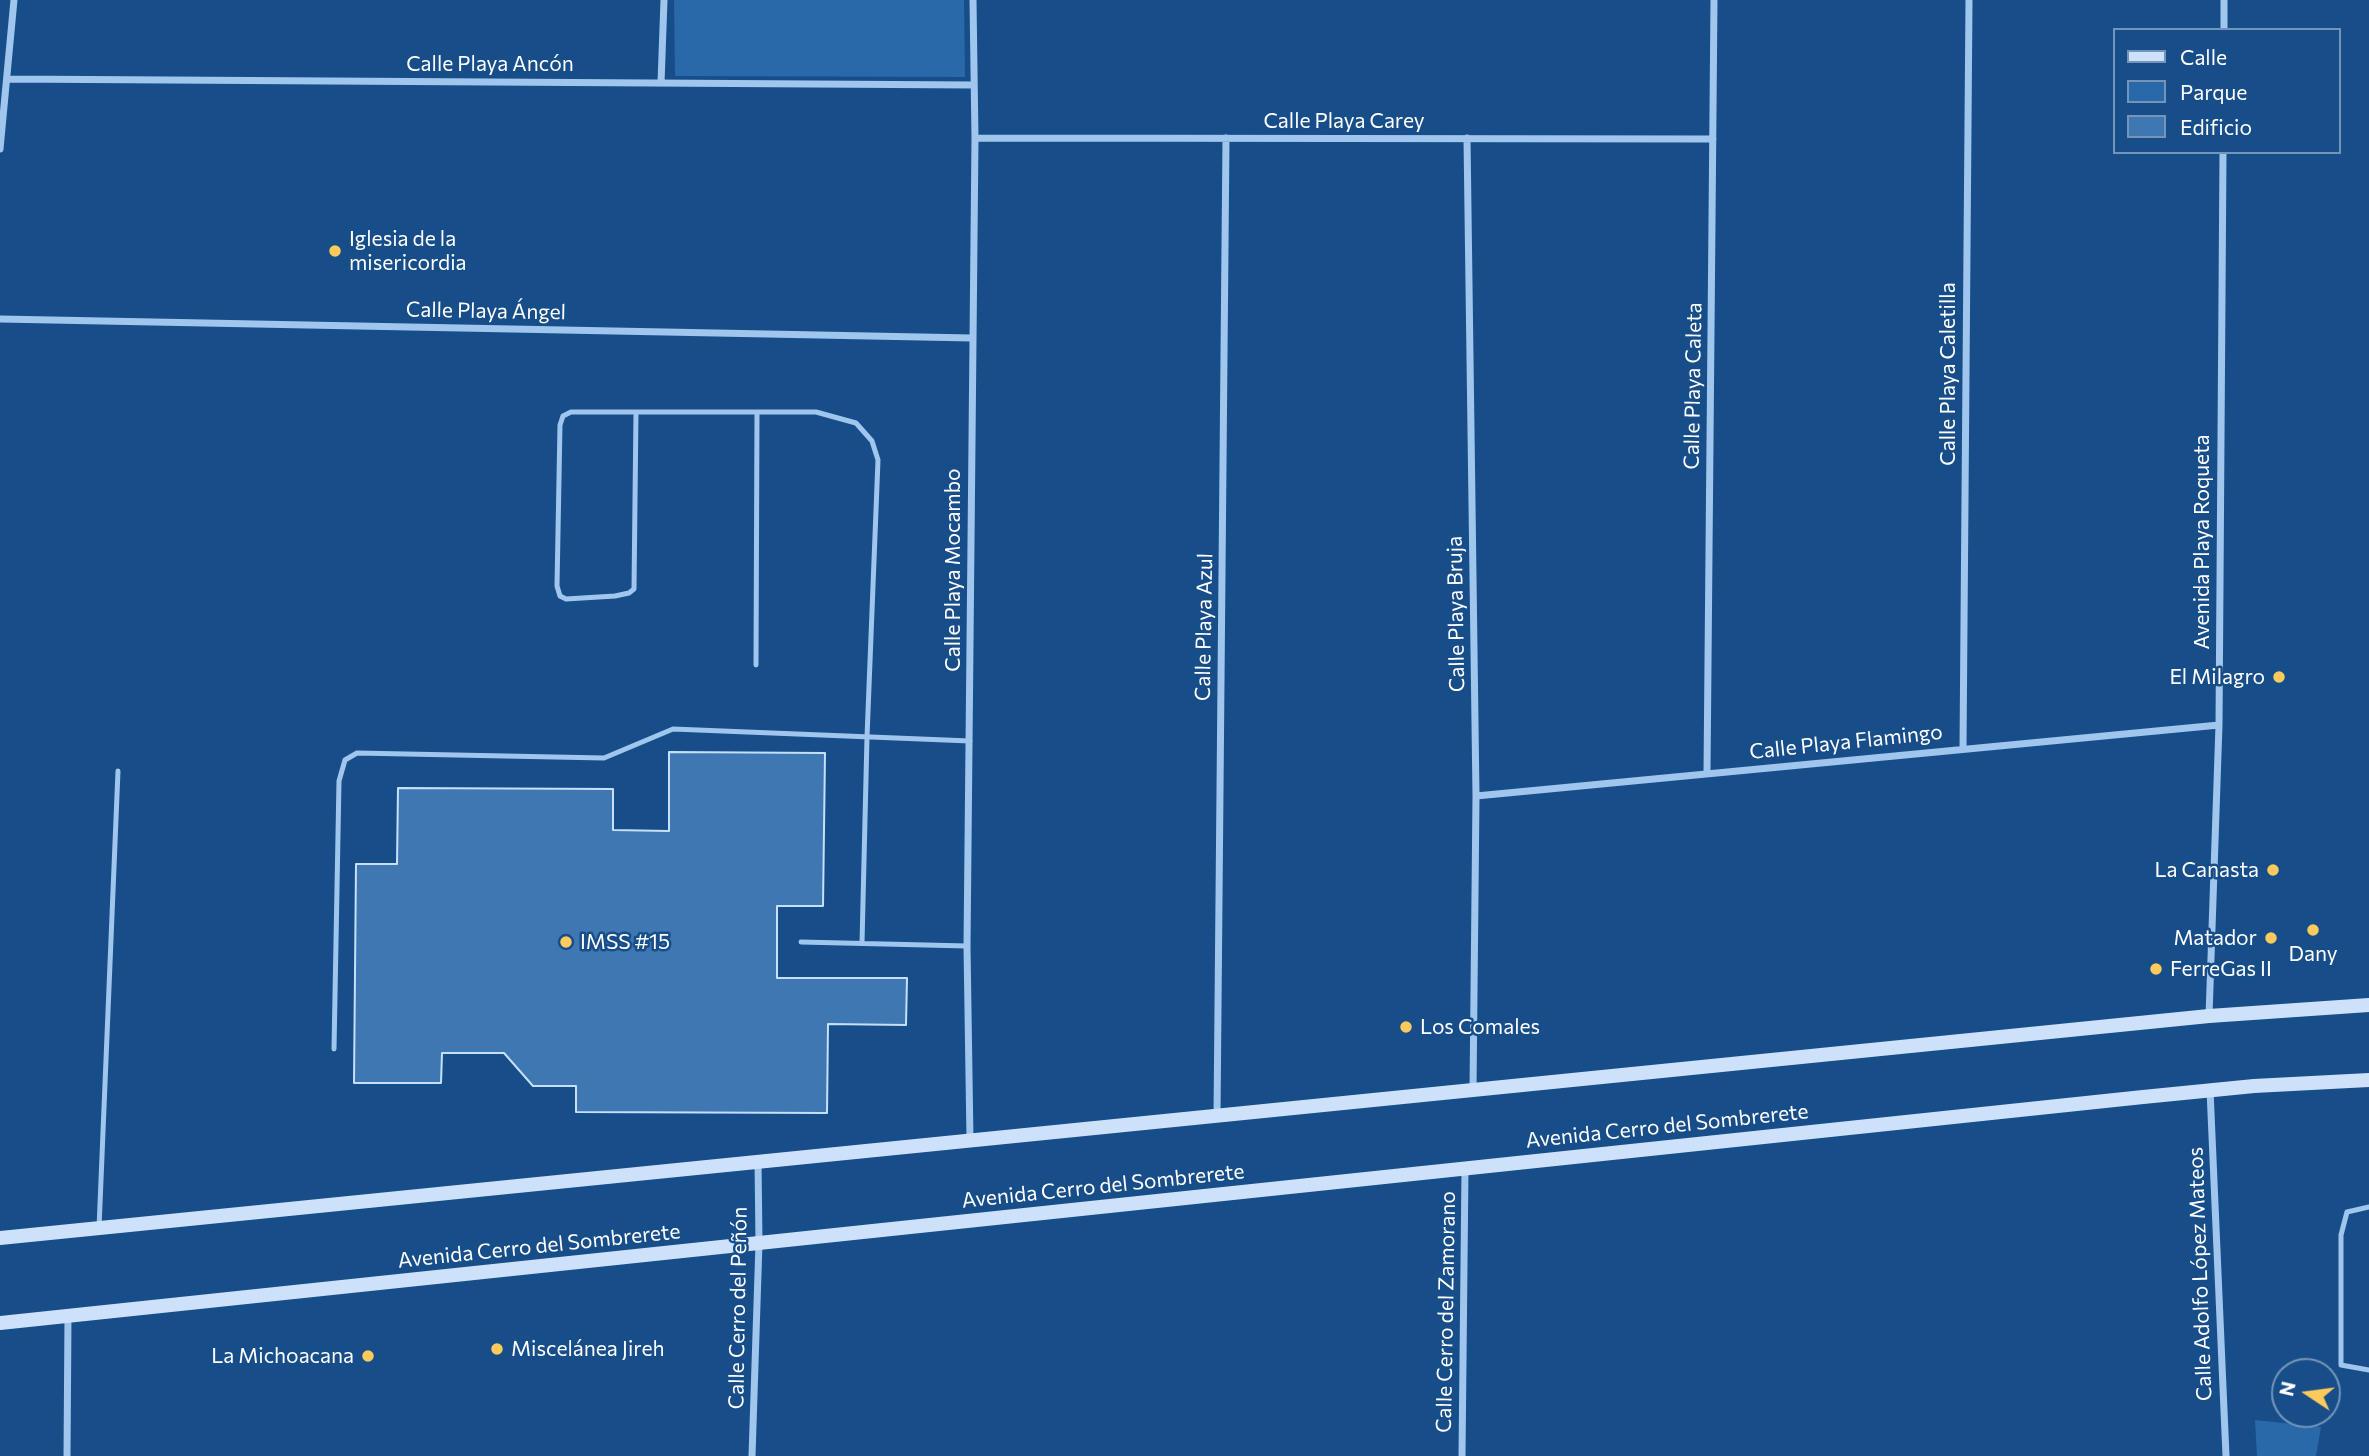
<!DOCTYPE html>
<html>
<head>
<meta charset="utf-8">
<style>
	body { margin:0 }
	#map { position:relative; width:2369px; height:1456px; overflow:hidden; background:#174e8a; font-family:Commissioner,sans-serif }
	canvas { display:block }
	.legend { position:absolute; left:2113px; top:28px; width:228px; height:126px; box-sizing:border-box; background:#174e8a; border:2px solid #7495b9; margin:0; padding:9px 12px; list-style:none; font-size:21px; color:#fff }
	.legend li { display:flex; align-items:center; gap:14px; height:35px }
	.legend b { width:35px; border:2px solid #7495b9 }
	.north { position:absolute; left:2271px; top:1358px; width:70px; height:70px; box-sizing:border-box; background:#174e8a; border:2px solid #7495b9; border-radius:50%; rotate:283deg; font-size:19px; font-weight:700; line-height:28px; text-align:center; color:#fff }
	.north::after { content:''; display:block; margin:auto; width:24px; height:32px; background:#ffca5d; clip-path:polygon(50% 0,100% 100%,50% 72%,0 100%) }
</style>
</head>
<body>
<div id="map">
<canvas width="2369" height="1456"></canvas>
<ul class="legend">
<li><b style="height:9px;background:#cde2fa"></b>Calle</li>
<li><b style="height:19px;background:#2968a9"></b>Parque</li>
<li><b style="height:19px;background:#3f77b3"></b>Edificio</li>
</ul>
<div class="north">N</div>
</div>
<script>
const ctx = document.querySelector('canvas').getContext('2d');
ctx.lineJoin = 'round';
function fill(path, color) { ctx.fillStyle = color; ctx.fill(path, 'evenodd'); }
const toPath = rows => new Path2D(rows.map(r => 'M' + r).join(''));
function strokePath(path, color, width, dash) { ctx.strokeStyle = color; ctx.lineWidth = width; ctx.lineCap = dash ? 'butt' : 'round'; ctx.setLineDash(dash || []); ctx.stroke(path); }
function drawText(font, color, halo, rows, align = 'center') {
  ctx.font = font + ' Commissioner,sans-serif'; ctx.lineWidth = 5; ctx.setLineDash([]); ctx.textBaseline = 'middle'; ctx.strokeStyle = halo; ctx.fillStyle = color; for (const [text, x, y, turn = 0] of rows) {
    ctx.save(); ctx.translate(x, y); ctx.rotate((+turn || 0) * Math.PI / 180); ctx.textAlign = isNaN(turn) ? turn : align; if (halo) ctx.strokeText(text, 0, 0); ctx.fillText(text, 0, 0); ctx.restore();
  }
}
fill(toPath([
	[674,0,964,0,965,77,675,76],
	[2255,1420,2321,1427,2316,1456,2257,1456]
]), '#2968a9');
const building = toPath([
	[669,752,825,753,823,906,777,906,777,978,907,978,906,1025,828,1024,827,1113,576,1112,576,1086,533,1086,504,1053,442,1053,441,1083,354,1083,356,864,397,864,398,788,613,789,613,830,669,831,669,752]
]);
fill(building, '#3f77b3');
strokePath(building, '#c6e0fa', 2);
strokePath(toPath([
	[636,412,634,589,629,593,615,596,566,599,560,596,557,586,560,425,563,416,571,412,816,412,856,423,872,441,878,460,867,737,862,943],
	[756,665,757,412],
	[801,942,967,946],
	[334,1049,339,781,345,760,357,753,604,758,673,729,970,741],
	[2369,1207,2347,1212,2341,1235,2341,1365,2369,1370],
	[99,1228,118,771]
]), '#a0c6ee', 5);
strokePath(toPath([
	[2224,30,2224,0],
	[7,79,974,85],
	[661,83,664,0],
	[975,138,1713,139],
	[1467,138,1476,796,1473,1090],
	[0,149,14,0],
	[0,319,972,338],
	[1963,748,1969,0],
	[1707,773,1714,0],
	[1476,796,2219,725],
	[2209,1016,2219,725,2223,152],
	[2210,1090,2226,1456],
	[1217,1115,1226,138],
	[970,1140,967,946,975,138,973,0],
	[67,1456,68,1316],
	[752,1456,759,1243,758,1161],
	[1462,1456,1465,1169]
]), '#a0c6ee', 7);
strokePath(toPath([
	[0,1238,2209,1016,2369,1005],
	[0,1323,2143,1097,2254,1086,2369,1080]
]), '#cde2fa', 14);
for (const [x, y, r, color] of [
	[335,251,7,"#ffca5d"],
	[2279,677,7,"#ffca5d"],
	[2273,870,7,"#ffca5d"],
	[2313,930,7,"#ffca5d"],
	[2271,938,7,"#ffca5d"],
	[566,942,7,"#ffca5d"],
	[2156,969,7,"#ffca5d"],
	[1406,1027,7,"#ffca5d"],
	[497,1349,7,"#ffca5d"],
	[368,1356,7,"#ffca5d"]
]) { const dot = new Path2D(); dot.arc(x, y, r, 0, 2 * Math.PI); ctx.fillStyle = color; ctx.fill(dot); strokePath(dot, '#174e8a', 2.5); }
drawText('21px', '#fff', '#174e8a', [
	["Calle Playa Ancón",490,64],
	["Calle Playa Carey",1344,121],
	["Calle Playa Ángel",486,311,1],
	["Calle Playa Caletilla",1948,374,-90],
	["Calle Playa Caleta",1693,386,-89],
	["Avenida Playa Roqueta",2202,542,-90],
	["Calle Playa Mocambo",953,570,-90],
	["Calle Playa Bruja",1456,614,-91],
	["Calle Playa Azul",1204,627,-89],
	["Calle Playa Flamingo",1846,742,-6],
	["Avenida Cerro del Sombrerete",1667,1126,-6],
	["Avenida Cerro del Sombrerete",1103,1186,-6],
	["Avenida Cerro del Sombrerete",539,1246,-6],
	["Calle Adolfo López Mateos",2200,1274,-92],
	["Calle Cerro del Peñón",738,1308,-89],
	["Calle Cerro del Zamorano",1446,1312,-89]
]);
drawText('21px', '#fff', '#174e8a', [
	["Iglesia de la",349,239],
	["misericordia",349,263],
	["El Milagro",2265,677,"right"],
	["La Canasta",2259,870,"right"],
	["Matador",2257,938,"right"],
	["IMSS #15",580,942],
	["Dany",2313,954,"center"],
	["FerreGas II",2170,969],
	["Los Comales",1420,1027],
	["Miscelánea Jireh",511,1349],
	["La Michoacana",354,1356,"right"]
], 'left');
</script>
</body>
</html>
